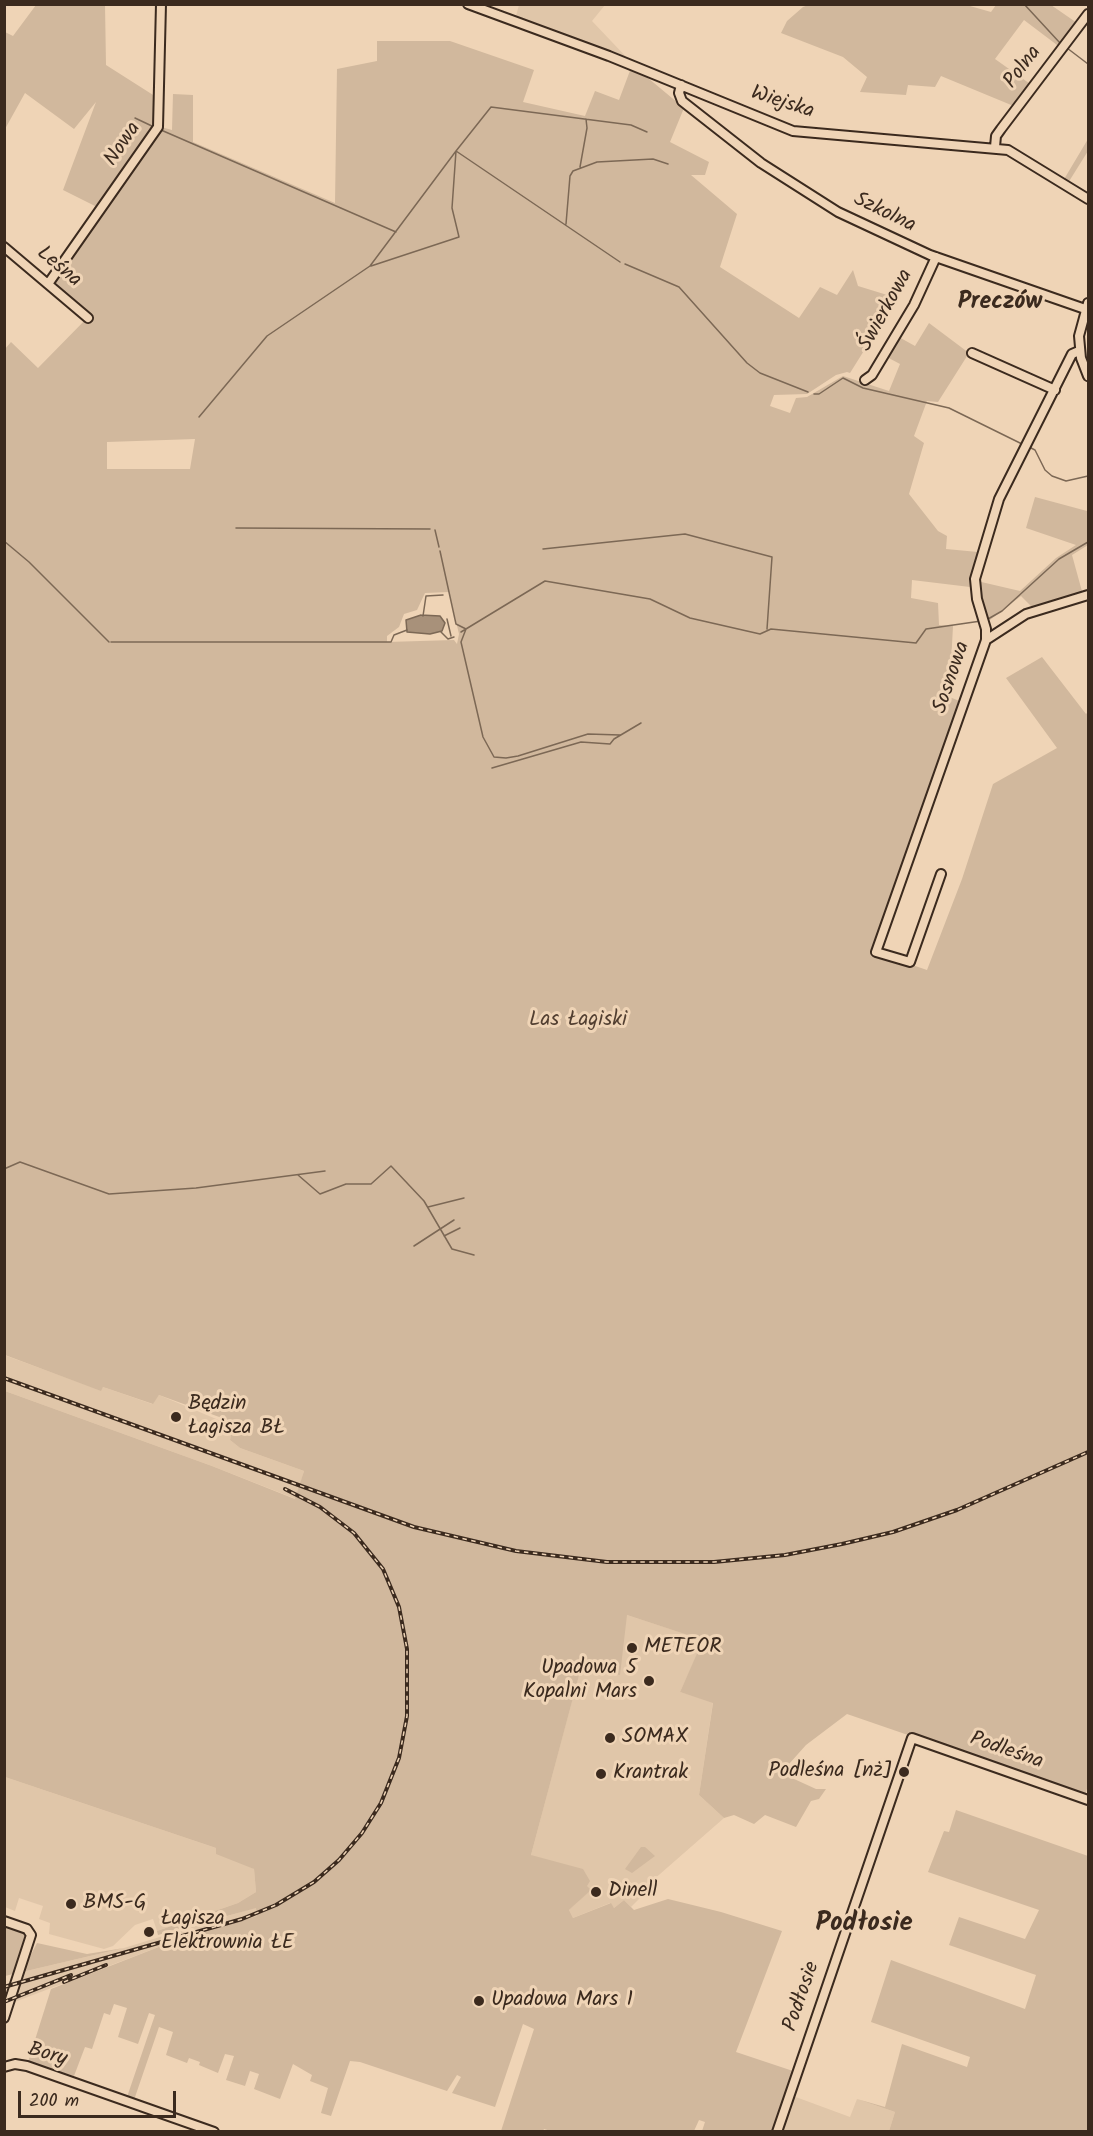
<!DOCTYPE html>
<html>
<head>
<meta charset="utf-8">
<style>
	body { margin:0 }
	#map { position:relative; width:1093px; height:2136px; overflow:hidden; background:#efd4b6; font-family:Kalam,sans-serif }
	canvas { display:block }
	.frame { position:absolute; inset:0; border:6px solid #3b2a1e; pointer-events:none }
	.scale { position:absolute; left:18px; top:2091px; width:158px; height:27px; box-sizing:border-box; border:3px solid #3b2a1e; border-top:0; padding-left:8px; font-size:18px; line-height:21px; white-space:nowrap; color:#3b2a1e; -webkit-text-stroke:4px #efd4b6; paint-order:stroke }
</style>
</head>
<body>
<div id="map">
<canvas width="1093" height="2136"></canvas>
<div class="frame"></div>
<div class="scale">200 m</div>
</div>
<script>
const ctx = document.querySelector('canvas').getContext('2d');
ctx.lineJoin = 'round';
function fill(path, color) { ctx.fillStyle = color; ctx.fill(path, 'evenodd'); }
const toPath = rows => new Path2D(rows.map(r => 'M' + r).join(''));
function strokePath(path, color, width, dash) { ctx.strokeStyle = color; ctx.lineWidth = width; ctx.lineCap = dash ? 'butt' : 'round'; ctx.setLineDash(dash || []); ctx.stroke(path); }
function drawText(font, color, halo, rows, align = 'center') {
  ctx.font = font + ' Kalam,sans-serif'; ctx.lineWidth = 6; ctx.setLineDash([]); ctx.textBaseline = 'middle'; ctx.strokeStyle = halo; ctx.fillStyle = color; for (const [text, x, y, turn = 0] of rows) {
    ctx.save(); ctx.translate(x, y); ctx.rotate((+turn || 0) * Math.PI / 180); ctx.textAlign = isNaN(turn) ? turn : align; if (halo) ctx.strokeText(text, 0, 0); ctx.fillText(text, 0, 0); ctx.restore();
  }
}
fill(toPath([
	[519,5,605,5,592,21,630,61,516,16],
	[4,1355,100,1390,103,1387,152,1404,159,1395,233,1426,230,1440,240,1448,304,1471,296,1499,212,1466,5,1391],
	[627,1615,704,1640,680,1692,713,1702,699,1795,724,1818,652,1881,654,1884,631,1907,624,1900,614,1908,610,1903,573,1918,569,1910,590,1890,531,1855,581,1667],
	[5,1777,216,1848,254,1869,256,1892,238,1903,157,1931,153,1919,135,1925,113,1946,104,1949,49,1934,50,1923,39,1919,43,1906,19,1898,15,1911,5,1907],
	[257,1907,257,1916,169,1943,12,2003,22,1972,124,1948],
	[793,2096,850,2117,857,2099,895,2112,889,2131,781,2132]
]), '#e0c6a9');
fill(toPath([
	[811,4,963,4,991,12,996,5,1051,5,1080,25,1061,48,1024,20,995,59,1033,86,1016,107,941,76,935,87,908,85,906,95,860,92,867,77,843,57,781,33,787,21,803,7],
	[36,5,105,5,106,65,161,100,161,127,172,130,173,94,193,95,193,142,335,203,337,69,377,61,377,41,450,41,534,70,523,102,585,116,595,91,619,100,631,68,642,73,684,108,670,142,709,162,705,175,691,175,737,214,720,267,799,318,820,287,837,295,853,270,858,286,897,298,850,373,847,372,836,375,807,394,774,395,770,406,790,413,796,398,807,397,843,376,889,391,900,364,885,356,897,336,915,346,929,323,969,353,938,402,927,401,914,436,924,443,909,494,938,531,947,536,946,549,978,552,970,587,912,580,911,598,938,603,939,625,953,626,951,663,942,694,962,702,874,952,927,970,962,879,993,784,1057,748,1006,678,1042,657,1086,714,1088,712,1088,1785,1085,1796,847,1714,806,1745,781,1773,816,1789,826,1789,819,1799,811,1801,796,1827,765,1815,754,1824,734,1815,724,1818,699,1795,713,1703,680,1692,703,1640,627,1615,620,1675,581,1668,531,1855,583,1869,590,1881,587,1886,591,1890,569,1910,573,1918,611,1903,614,1908,624,1900,634,1910,668,1899,721,1912,782,1931,736,2052,793,2071,774,2131,702,2131,705,2122,699,2120,694,2131,554,2132,544,2129,543,2131,501,2131,534,2029,523,2024,495,2107,452,2093,461,2077,457,2075,447,2091,360,2062,350,2061,331,2116,321,2113,328,2088,310,2081,312,2075,293,2064,280,2099,254,2089,259,2074,250,2071,245,2086,226,2080,234,2056,225,2054,218,2073,199,2065,200,2062,189,2058,187,2063,166,2055,173,2032,159,2027,134,2100,127,2097,155,2015,149,2013,138,2044,118,2037,127,2008,114,2004,110,2015,104,2013,92,2049,85,2047,74,2076,28,2062,51,1989,169,1943,257,1916,256,1908,158,1935,157,1931,238,1903,256,1892,254,1869,216,1854,216,1848,5,1777,5,1391,212,1466,295,1499,304,1471,240,1448,230,1440,233,1422,159,1395,153,1404,103,1387,101,1391,5,1355,5,349,11,342,38,368,89,316,50,280,97,207,63,190,96,102,74,129,25,93,5,129,5,32,13,36],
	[195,439,190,469,107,469,107,442],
	[449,592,459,634,457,644,454,640,387,642,387,636,399,627,404,614,417,610,425,593],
	[1088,139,1088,151,1068,183,1063,181],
	[1035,497,1087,511,1088,509,1088,545,1072,555,1083,595,1033,608,1021,596,990,620,984,609,977,581,1020,591,1056,558,1076,545,1026,528],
	[956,1810,1088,1856,1088,2131,889,2131,895,2112,857,2099,850,2117,857,2099,885,2107,902,2044,967,2067,970,2057,871,2022,891,1960,1025,2009,1036,1975,949,1945,959,1917,1025,1939,1039,1910,928,1872,944,1831,949,1832],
	[641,1847,645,1847,655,1856,632,1873,625,1869],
	[5,1925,22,1931,27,1938,17,1973,5,1976],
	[37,1943,87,1954,124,1948,22,1972]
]), '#d1b89d');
const water = toPath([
	[421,615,440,616,445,623,442,631,430,634,407,632,406,620,421,615]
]);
fill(water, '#a8917a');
strokePath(water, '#7c6855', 1.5);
strokePath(toPath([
	[1024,4,1060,43],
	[1067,48,1088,64],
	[135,118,154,127],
	[161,130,396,232],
	[580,167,587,128,586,119],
	[566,224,570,176,573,171,597,162,653,159,668,164],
	[625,264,679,287,747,363,760,373,808,392],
	[371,266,459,237,452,208,456,151,491,107,631,125,647,132],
	[814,394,819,394,843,378,863,388,949,408,1022,444],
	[199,417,267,336,370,266,456,151,620,262],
	[1029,447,1035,450,1045,470,1052,476,1066,481,1088,476],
	[236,528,430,529],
	[435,530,439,547],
	[4,541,29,562,109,642],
	[543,549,685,534,772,557,767,629],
	[440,551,456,624,466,629,461,642,483,737,494,757,506,758,518,756,588,734,620,735],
	[423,616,426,596,443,595],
	[447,619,451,636],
	[988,619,1002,611,1059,559,1088,542],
	[441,632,448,639,454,637],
	[461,632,545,581,650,599,690,618,760,634,771,629,916,643,926,629,981,621],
	[111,642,391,642,394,635,407,630],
	[492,768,581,742,610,744,614,739,641,723],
	[4,1169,20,1162,109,1194,196,1188,325,1171],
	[298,1175,320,1194,346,1184,371,1184,391,1166,424,1201,452,1249,474,1255],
	[428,1207,464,1198],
	[444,1236,460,1228],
	[414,1246,454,1220]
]), '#7c6855', 1.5);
const minor = toPath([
	[468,4,609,56,793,131,1008,150,1088,199],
	[681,85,679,93,682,101,761,163,838,212,930,255,1088,310],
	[995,147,996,136,1001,129,1088,14],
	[4,247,88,318],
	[48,284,158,127,161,4],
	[1088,303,1079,336,1081,358,1088,376],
	[972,353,1055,390],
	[865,380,872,375,914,305,936,257],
	[986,640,1026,614,1088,595],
	[941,874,910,962,876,952,986,640,986,629,977,599,975,579,999,499,1072,354,1079,351],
	[4,1921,27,1929,31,1935,4,2018],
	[4,2067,15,2064,27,2066,214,2132],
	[777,2132,912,1738,1088,1800]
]);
strokePath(minor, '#3b2a1e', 12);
strokePath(minor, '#efd4b6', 8);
const rail = toPath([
	[4,1378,414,1527,516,1551,607,1562,714,1562,785,1555,842,1544,893,1532,957,1510,1088,1452],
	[64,1982,106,1965],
	[4,1987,242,1919,276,1905,314,1882,339,1860,362,1833,381,1803,399,1758,407,1716,407,1649,399,1607,383,1569,354,1533,320,1507,285,1489],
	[4,2002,71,1975]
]);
strokePath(rail, '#3b2a1e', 4);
strokePath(rail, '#efd4b6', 1.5, [4.5]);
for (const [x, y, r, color] of [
	[176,1417,6,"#3b2a1e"],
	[632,1648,6,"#3b2a1e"],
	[649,1681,6,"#3b2a1e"],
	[610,1738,6,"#3b2a1e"],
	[904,1772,6,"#3b2a1e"],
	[601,1774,6,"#3b2a1e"],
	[596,1892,6,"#3b2a1e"],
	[71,1904,6,"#3b2a1e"],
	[149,1932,6,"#3b2a1e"],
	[479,2001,6,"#3b2a1e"]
]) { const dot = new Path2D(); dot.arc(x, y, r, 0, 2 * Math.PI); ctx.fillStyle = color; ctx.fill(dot); strokePath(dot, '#efd4b6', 2); }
drawText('21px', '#3b2a1e', '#efd4b6', [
	["Polna",1024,68,-53],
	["Wiejska",782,104,18],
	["Nowa",124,145,-56],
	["Szkolna",884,214,26],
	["Leśna",58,268,40],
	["Świerkowa",887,311,-61],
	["Sosnowa",953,678,-71],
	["Podleśna",1006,1752,19],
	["Podłosie",803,1997,-71],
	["Bory",47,2056,16]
]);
drawText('21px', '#523f31', '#efd4b6', [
	["Las Łagiski",578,1021]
]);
drawText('21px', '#3b2a1e', '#efd4b6', [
	["Będzin",188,1405],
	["Łagisza BŁ",188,1429],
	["METEOR",644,1648],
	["Upadowa 5",637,1669,"right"],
	["Kopalni Mars",637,1693,"right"],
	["SOMAX",622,1738],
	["Podleśna [nż]",892,1772,"right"],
	["Krantrak",613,1774],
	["Dinell",608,1892],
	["BMS-G",83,1904],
	["Łagisza",161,1920],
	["Elektrownia ŁE",161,1944],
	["Upadowa Mars 1",491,2001]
], 'left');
drawText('bold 24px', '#3b2a1e', '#efd4b6', [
	["Preczów",1000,304]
]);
drawText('bold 27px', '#3b2a1e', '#efd4b6', [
	["Podłosie",864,1925]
]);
</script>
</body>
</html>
